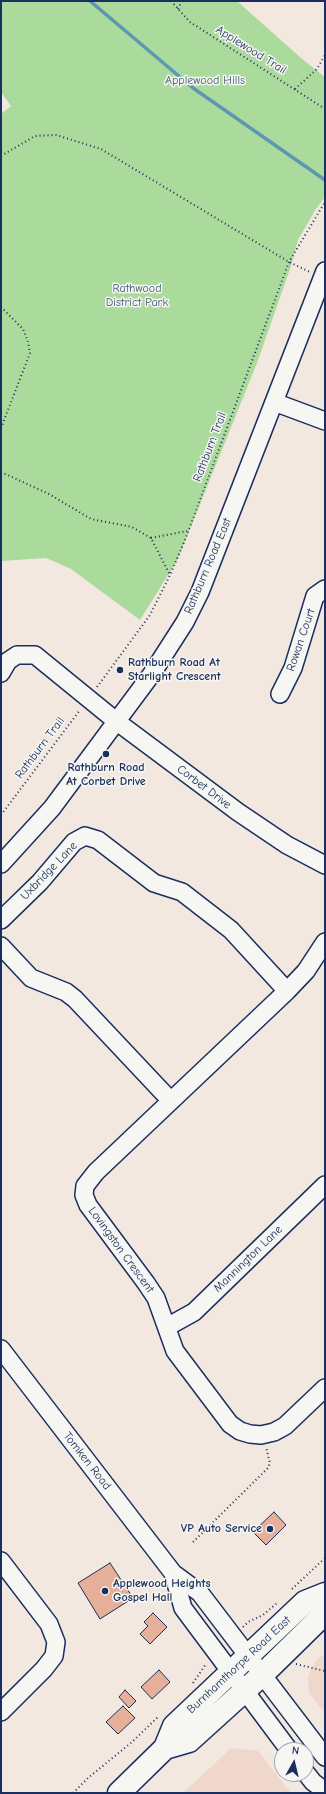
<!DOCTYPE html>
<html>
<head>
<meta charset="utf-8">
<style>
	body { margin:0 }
	#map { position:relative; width:326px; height:1794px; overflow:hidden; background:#f3e8e0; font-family:"Comic Neue",sans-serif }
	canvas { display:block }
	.frame { position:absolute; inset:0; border:2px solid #1b2f5e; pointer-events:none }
	.north { position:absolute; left:274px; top:1742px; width:40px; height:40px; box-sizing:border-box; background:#f6f6f2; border:1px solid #9ea6b7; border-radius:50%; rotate:8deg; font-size:11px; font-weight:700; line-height:16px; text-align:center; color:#1b2f5e }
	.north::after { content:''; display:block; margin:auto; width:14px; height:18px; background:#1b2f5e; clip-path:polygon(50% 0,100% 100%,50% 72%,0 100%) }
</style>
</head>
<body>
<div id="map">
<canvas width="326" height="1794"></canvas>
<div class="frame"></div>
<div class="north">N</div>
</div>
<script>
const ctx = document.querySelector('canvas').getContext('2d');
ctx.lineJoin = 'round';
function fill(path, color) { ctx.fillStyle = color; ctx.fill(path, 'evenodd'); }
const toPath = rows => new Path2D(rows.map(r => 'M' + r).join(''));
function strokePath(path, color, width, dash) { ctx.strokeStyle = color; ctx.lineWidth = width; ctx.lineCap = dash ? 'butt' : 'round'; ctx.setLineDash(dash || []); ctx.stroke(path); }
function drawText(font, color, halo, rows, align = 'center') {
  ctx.font = font + ' "Comic Neue",sans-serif'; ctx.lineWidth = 3; ctx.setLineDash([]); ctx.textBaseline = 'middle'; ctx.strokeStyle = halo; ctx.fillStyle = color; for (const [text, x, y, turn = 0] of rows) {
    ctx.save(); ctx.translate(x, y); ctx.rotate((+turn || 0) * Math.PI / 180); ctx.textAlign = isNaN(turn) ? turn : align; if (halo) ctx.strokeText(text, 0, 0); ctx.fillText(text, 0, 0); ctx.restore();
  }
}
fill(toPath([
	[325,1653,325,1713,309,1693,308,1676,316,1661],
	[231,1748,258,1751,291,1793,183,1793]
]), '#efd7cb');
fill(toPath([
	[1,1,237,1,301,58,325,77,325,197,316,209,298,240,291,266,257,363,178,559,140,620,71,569,46,558,1,561,1,114,11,106,1,92]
]), '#abdb9c');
strokePath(toPath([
	[90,1,193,88,325,180]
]), '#5f97b0', 3.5);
const building = toPath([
	[274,1512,286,1525,266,1545,253,1532,274,1512],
	[110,1563,133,1598,100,1619,78,1583,110,1563],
	[153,1613,167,1627,150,1644,140,1634,148,1626,144,1622,153,1613],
	[159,1670,170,1682,152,1699,141,1687,159,1670],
	[125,1690,136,1701,129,1708,119,1697,125,1690],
	[123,1706,135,1718,118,1734,106,1722,123,1706]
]);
fill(building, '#e5af9a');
strokePath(building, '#1b2f5e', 1);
const minor = toPath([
	[274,402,325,421],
	[1,673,8,661,17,655,35,655,116,721,238,812,287,845,325,865],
	[280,694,293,668,315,596,325,589],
	[1,864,52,808,151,675,185,622,200,592,325,271],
	[1,920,40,882,74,842,85,836,98,840,154,883,182,892,231,930,287,991],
	[325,942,306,971,287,991,96,1172,85,1186,84,1195,88,1205,146,1283,156,1298,175,1351,230,1424,240,1431,250,1434,261,1435,274,1432,285,1426,325,1388],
	[1,946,31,978,66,992,75,999,171,1101],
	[167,1327,194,1312,325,1185],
	[1,1349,173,1573,200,1593,325,1757],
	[1,1561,49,1624,56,1642,54,1656,44,1669,1,1712],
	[173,1573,183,1608,289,1750],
	[306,1773,313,1782,325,1791]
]);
const major = toPath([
	[165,1748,189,1741,263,1674,320,1618,325,1608],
	[119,1793,165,1748,174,1726,305,1602,325,1594]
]);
strokePath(minor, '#1b2f5e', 20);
strokePath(major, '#1b2f5e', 25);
strokePath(toPath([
	[171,1,190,22,325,109],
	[178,9,182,1],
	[295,89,317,69,325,55],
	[1,156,35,136,56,135,101,149,289,262,310,272],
	[1,307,23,329,28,342,30,353,1,428],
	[1,472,49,494,91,519,132,527,151,538,170,575],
	[151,538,187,531],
	[97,687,150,615,170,575,185,540,289,262,325,202],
	[1,815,80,710],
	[193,1542,268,1468,270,1463,266,1447],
	[292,1589,325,1558],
	[243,1627,248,1622,263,1615,277,1603],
	[296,1664,325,1671],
	[193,1683,206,1664],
	[73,1793,88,1778,132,1742,158,1717]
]), '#1b2f5e', 2, [1, 3]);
strokePath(minor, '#f6f6f2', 17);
strokePath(major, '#f6f6f2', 22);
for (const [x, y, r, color] of [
	[120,670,4,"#1b2f5e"],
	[106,754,4,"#1b2f5e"],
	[270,1529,4,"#1b2f5e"],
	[105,1591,4,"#1b2f5e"]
]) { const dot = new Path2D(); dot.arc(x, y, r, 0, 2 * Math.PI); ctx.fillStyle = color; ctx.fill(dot); strokePath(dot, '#f6f6f2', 1.5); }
drawText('12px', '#1b2f5e', '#f6f6f2', [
	["Applewood Trail",251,50,32],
	["Rathburn Trail",210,447,-69],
	["Rathburn Road East",208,566,-67],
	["Rowan Court",301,640,-71],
	["Rathburn Trail",40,748,-53],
	["Corbet Drive",204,787,37],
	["Uxbridge Lane",49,871,-46],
	["Lovingston Crescent",121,1250,54],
	["Mannington Lane",248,1259,-44],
	["Tomken Road",87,1461,52],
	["Burnhamthorpe Road East",239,1665,-43]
]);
drawText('12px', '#3f5a6e', '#f6f6f2', [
	["Applewood Hills",205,81],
	["Rathwood",137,289],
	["District Park",137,303]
]);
drawText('bold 12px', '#1b2f5e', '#f6f6f2', [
	["Rathburn Road At",128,663],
	["Starlight Crescent",128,677],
	["Rathburn Road",106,768,"center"],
	["At Corbet Drive",106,782,"center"],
	["VP Auto Service",262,1529,"right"],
	["Applewood Heights",113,1584],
	["Gospel Hall",113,1598]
], 'left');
</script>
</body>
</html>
